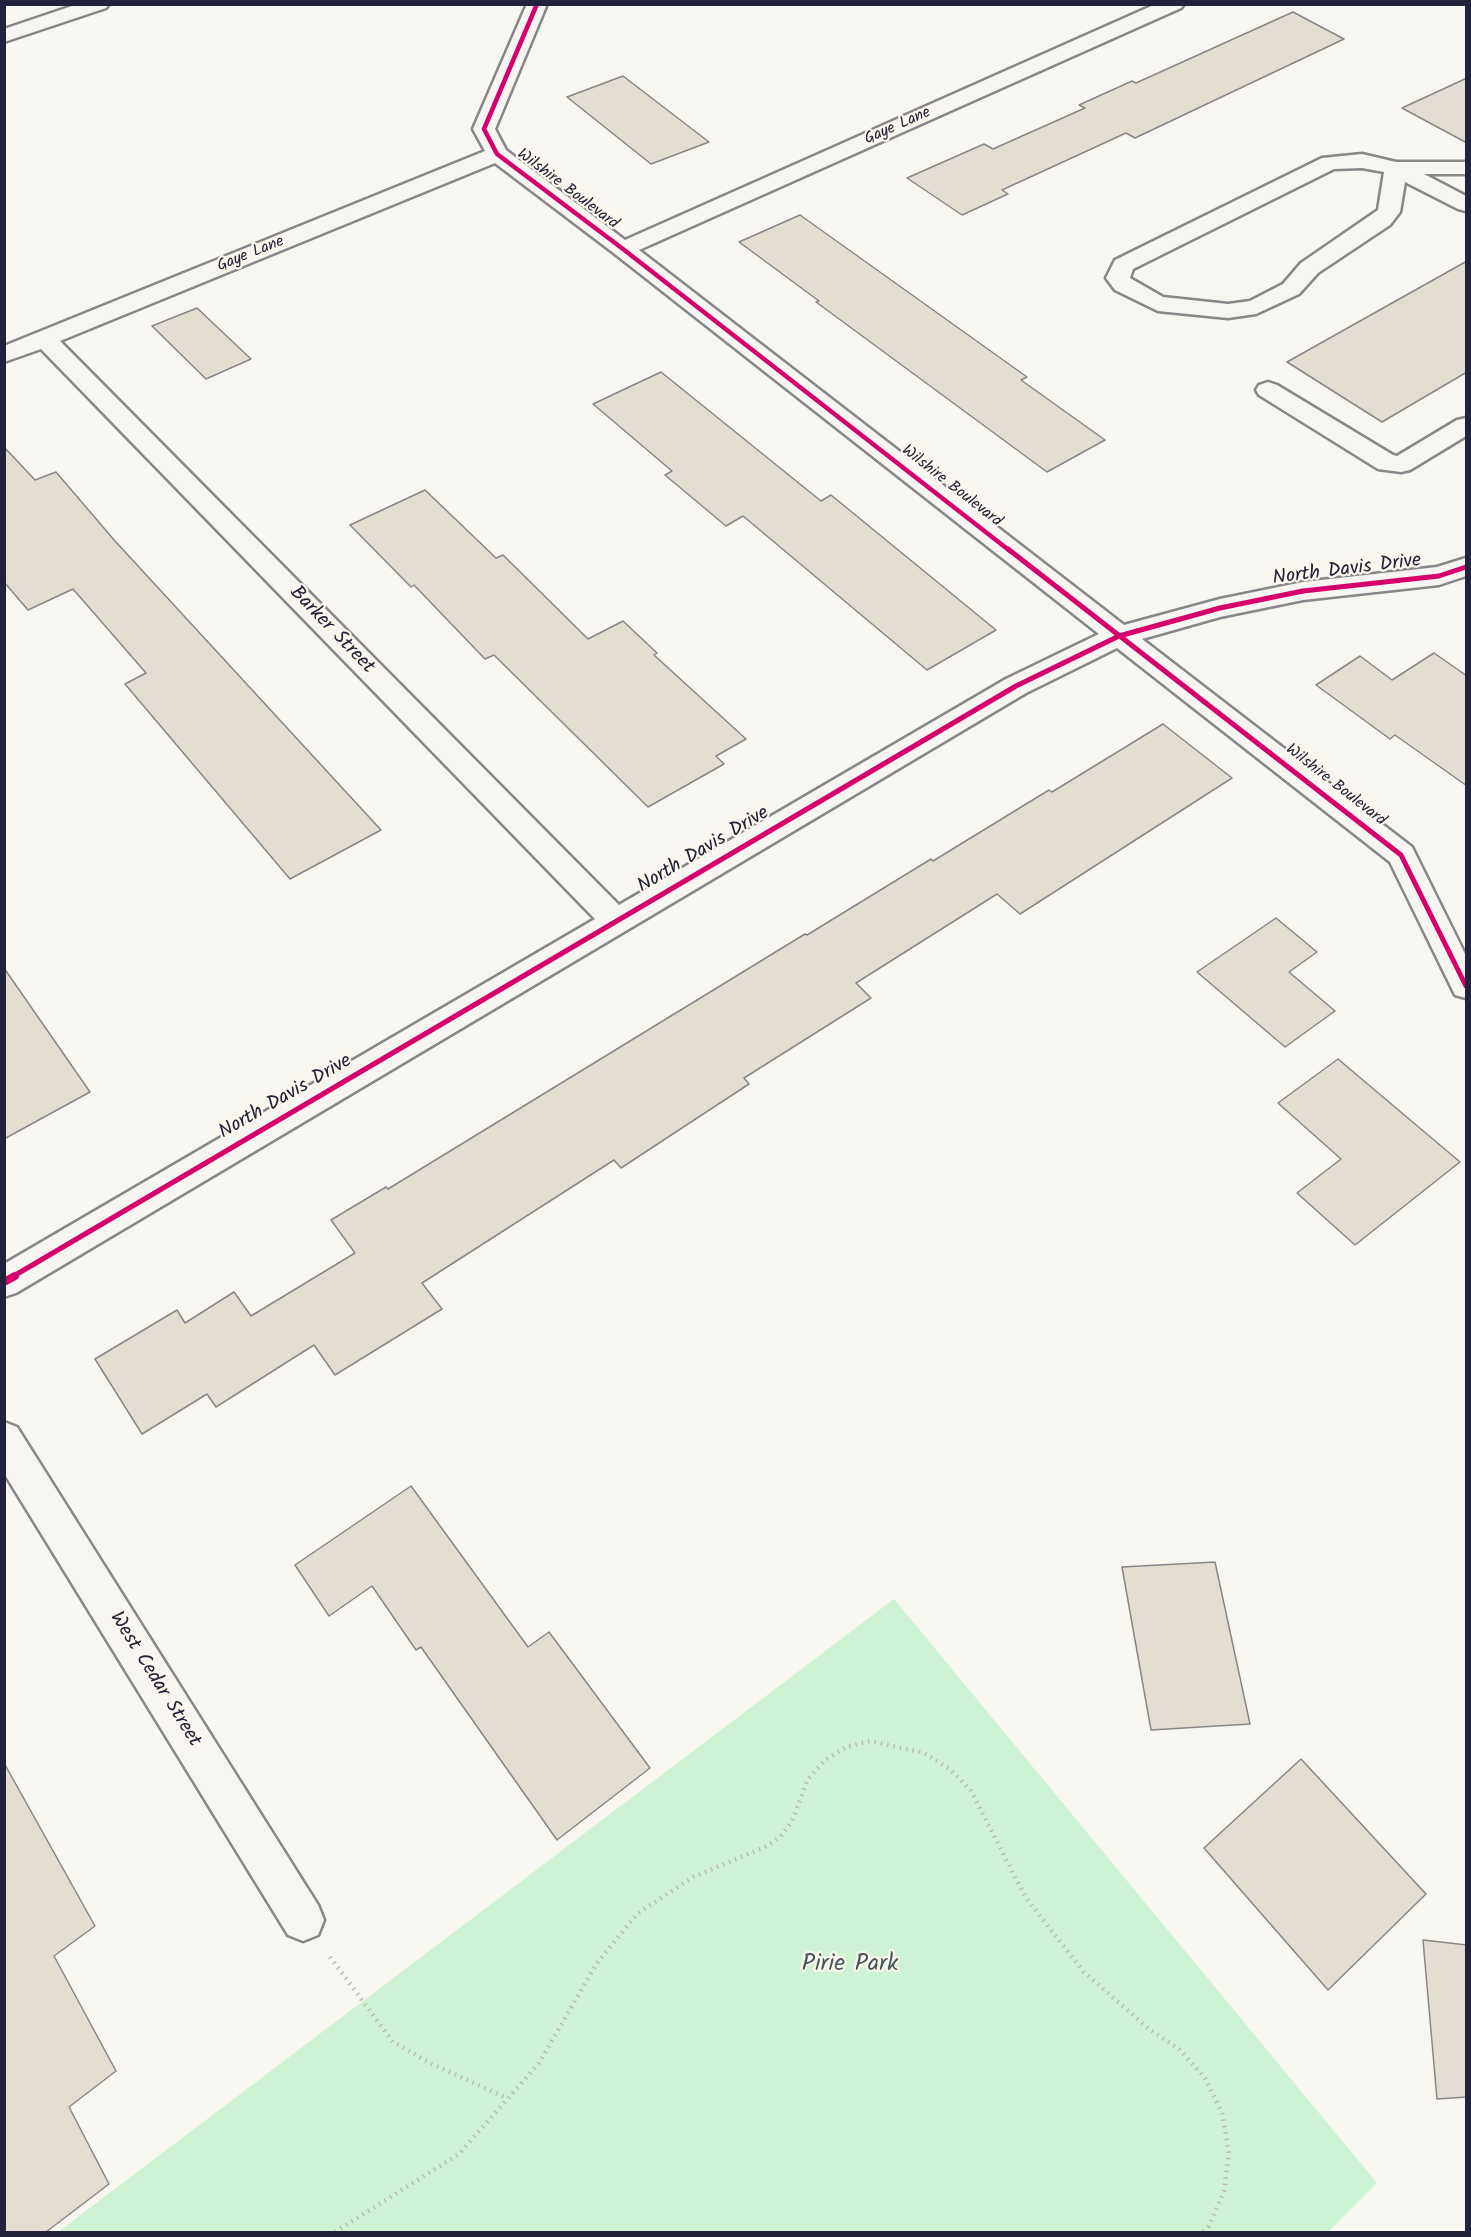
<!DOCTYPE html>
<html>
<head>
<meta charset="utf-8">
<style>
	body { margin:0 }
	#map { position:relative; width:1471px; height:2237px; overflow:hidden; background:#f8f6f0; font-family:Kalam,sans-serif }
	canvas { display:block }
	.frame { position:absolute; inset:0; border:6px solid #22223b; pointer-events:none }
</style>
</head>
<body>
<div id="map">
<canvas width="1471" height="2237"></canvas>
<div class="frame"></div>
</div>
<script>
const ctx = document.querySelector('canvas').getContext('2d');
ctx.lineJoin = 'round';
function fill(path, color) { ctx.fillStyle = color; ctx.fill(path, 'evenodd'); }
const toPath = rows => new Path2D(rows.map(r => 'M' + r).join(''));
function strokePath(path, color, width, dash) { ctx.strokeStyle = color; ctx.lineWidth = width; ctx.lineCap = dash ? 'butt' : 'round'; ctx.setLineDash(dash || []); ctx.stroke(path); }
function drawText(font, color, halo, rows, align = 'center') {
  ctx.font = font + ' Kalam,sans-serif'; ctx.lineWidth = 4.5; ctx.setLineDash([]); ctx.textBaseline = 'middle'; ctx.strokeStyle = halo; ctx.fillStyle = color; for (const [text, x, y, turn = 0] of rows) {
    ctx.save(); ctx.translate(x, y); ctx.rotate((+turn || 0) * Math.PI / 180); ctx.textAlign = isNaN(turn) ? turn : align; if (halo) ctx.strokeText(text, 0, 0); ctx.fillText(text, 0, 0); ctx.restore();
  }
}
fill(toPath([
	[894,1599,1377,2183,1328,2232,58,2232]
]), '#cdf3d4');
const building = toPath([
	[1293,12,1344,39,1135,138,1126,133,1002,190,1008,194,962,215,907,178,984,144,993,149,1085,108,1079,105,1132,81,1136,83,1293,12],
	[623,76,709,142,651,164,567,97,623,76],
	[1467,78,1467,143,1402,108,1467,78],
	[800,215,1027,377,1021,380,1105,440,1047,472,816,302,819,301,739,242,800,215],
	[1467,261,1467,372,1382,422,1287,362,1467,261],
	[197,308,251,359,206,379,152,326,197,308],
	[661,372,821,501,831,495,996,630,927,670,743,516,726,526,665,475,672,471,593,404,661,372],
	[4,447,35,480,56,472,115,541,381,830,290,879,125,684,146,673,73,589,28,610,4,582,4,447],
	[425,490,496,558,503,555,588,639,623,621,657,653,654,655,746,739,716,756,724,764,648,807,494,655,485,659,414,585,411,587,350,525,425,490],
	[1434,653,1467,676,1467,786,1395,735,1390,739,1316,685,1360,656,1392,680,1434,653],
	[1163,724,1232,778,1020,914,997,894,856,983,871,998,744,1078,749,1084,621,1168,614,1160,422,1283,442,1309,335,1375,314,1345,216,1407,207,1394,142,1434,95,1359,177,1310,185,1323,234,1292,251,1316,355,1253,331,1220,386,1187,388,1189,805,934,807,935,931,859,933,861,1049,790,1052,792,1163,724],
	[1276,918,1317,952,1289,972,1335,1011,1285,1047,1197,972,1276,918],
	[4,968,90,1092,4,1139,4,968],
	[1338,1059,1460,1162,1355,1245,1297,1193,1341,1159,1278,1103,1338,1059],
	[411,1486,528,1647,549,1632,650,1768,557,1840,421,1647,416,1650,372,1586,329,1616,295,1565,411,1486],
	[1215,1562,1250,1724,1151,1730,1122,1567,1215,1562],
	[1301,1759,1426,1894,1328,1990,1204,1848,1301,1759],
	[4,1763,95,1926,54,1956,116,2071,69,2107,109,2184,46,2232,4,2232,4,1763],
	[1423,1940,1467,1945,1467,2097,1437,2099,1423,1940]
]);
fill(building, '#e4ddd2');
strokePath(building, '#878688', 1.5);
const minor = toPath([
	[78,4,109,4,106,8,4,42,4,29,78,4],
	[527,4,547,4,495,129,506,150,625,240,1156,4,1184,4,1181,8,639,250,1124,625,1220,599,1303,582,1437,567,1466,558,1466,576,1439,585,1303,600,1220,617,1142,639,1412,847,1466,956,1466,998,1455,995,1390,862,1117,648,1026,693,16,1293,4,1297,4,1264,595,919,41,349,4,362,4,346,485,151,473,129,527,4],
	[495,163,615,254,1099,634,1006,679,619,905,60,341,495,163],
	[1362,154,1396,162,1466,162,1466,174,1424,174,1466,196,1466,211,1458,209,1405,182,1400,212,1390,225,1318,273,1299,294,1256,314,1228,318,1158,311,1115,290,1106,278,1115,260,1322,158,1362,154],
	[1362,168,1384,172,1378,210,1301,263,1283,284,1250,301,1228,304,1163,297,1130,278,1133,269,1334,169,1362,168],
	[1268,382,1277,385,1393,455,1397,456,1457,420,1466,418,1466,436,1410,470,1401,472,1378,469,1259,395,1256,390,1259,385,1268,382],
	[4,1422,17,1427,318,1905,324,1920,318,1935,303,1941,288,1935,4,1473,4,1422]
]);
strokePath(minor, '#878688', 5);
strokePath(toPath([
	[330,1957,393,2042,432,2064,507,2098],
	[335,2232,459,2154,539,2063,597,1963,637,1914,693,1877,765,1847,780,1837,792,1821,808,1779,825,1760,846,1747,870,1741,924,1753,950,1769,971,1791,1026,1898,1084,1972,1149,2029,1179,2049,1205,2078,1222,2113,1229,2153,1224,2191,1209,2226,1203,2232]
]), '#bcbab9', 4.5, [1.5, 5]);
fill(minor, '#f6f5f1');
strokePath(toPath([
	[537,4,484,129,497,154,623,249,1010,551]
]), '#d6006c', 4.5);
strokePath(toPath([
	[1008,549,1401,855,1466,986],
	[12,1277,1016,686,1119,636,1220,608,1303,591,1439,576,1466,567]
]), '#d6006c', 5);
strokePath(toPath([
	[4,1282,15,1276]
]), '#d6006c', 8);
drawText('16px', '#22223b', '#fbf7ec', [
	["Gaye Lane",898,127,-24],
	["Wilshire Boulevard",567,190,37],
	["Gaye Lane",251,255,-22],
	["Wilshire Boulevard",951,487,38],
	["Wilshire Boulevard",1335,786,38]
]);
drawText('20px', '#22223b', '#fbf7ec', [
	["North Davis Drive",1347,571,-7],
	["Barker Street",331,631,46],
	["North Davis Drive",704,851,-31],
	["North Davis Drive",286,1098,-30],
	["West Cedar Street",154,1680,58]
]);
drawText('24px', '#44565c', '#fbf7ec', [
	["Pirie Park",850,1966]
]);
</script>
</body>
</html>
